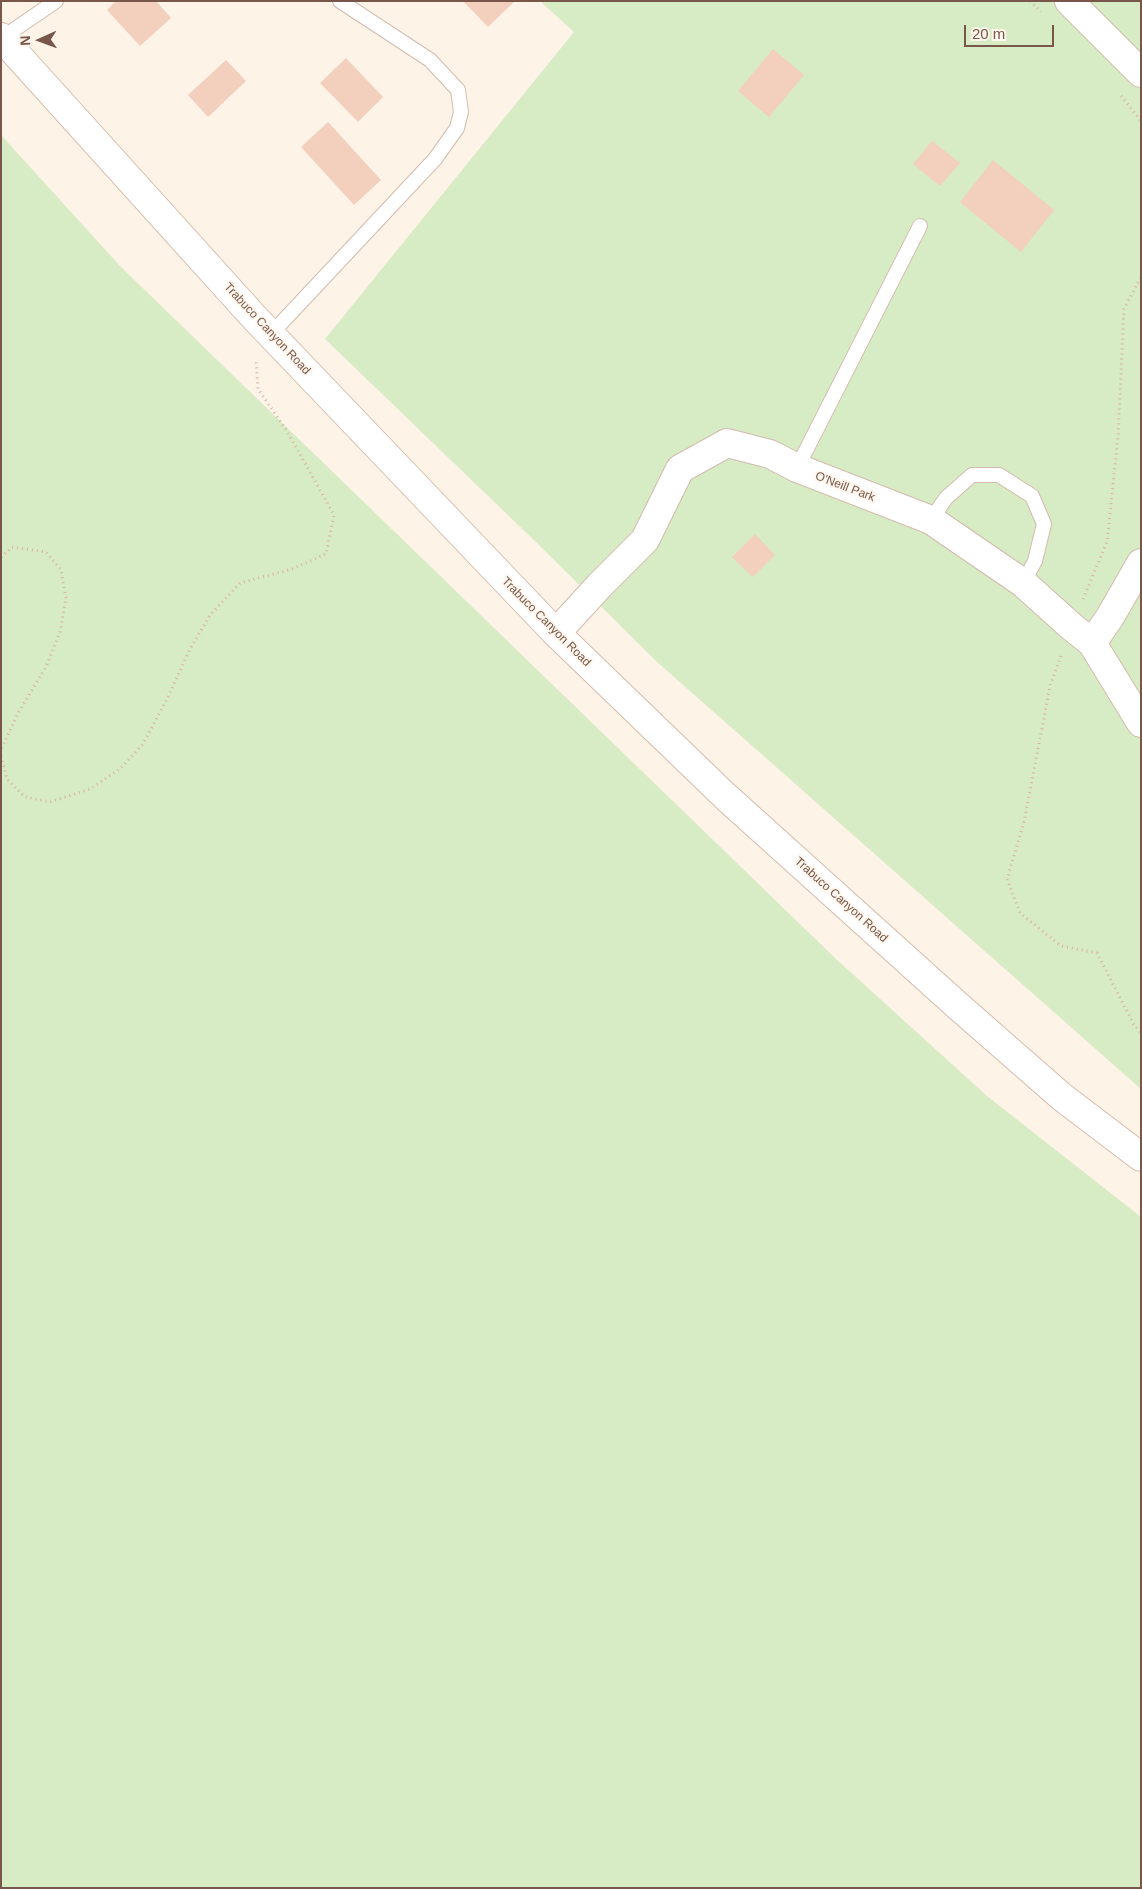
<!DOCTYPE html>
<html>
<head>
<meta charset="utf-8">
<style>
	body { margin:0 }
	#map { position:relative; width:1142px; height:1889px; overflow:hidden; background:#fdf3e7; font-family:Helvetica,sans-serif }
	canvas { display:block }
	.frame { position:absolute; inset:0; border:2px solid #78574a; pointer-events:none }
	.north { position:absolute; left:15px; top:15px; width:50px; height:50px; -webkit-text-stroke:4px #fff7ed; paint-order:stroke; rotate:268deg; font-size:14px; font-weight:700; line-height:20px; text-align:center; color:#78574a }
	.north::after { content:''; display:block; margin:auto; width:18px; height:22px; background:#78574a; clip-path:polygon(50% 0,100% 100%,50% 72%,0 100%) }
	.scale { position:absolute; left:964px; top:25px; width:90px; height:22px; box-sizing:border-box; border:2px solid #78574a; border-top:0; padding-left:6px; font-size:15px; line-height:18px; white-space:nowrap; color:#78574a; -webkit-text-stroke:4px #fff7ed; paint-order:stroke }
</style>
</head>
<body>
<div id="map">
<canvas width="1142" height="1889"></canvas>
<div class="frame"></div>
<div class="north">N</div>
<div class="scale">20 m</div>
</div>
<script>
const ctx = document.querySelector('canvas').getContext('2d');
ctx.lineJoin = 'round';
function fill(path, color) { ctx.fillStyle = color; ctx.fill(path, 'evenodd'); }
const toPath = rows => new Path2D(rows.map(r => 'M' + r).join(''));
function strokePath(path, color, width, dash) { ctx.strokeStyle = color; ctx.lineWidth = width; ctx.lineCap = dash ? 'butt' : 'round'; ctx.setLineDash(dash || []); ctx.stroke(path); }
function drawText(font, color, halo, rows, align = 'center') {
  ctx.font = font + ' Helvetica,sans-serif'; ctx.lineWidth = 4; ctx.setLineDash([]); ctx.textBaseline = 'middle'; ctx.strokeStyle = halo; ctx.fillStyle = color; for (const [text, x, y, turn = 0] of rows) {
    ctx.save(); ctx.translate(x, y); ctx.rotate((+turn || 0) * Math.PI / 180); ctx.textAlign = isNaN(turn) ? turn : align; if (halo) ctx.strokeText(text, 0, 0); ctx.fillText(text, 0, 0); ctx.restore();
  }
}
fill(toPath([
	[540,1,1141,1,1141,1089,656,661,539,545,325,339,574,32],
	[1,135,120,266,835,958,987,1096,1141,1217,1141,1888,1,1888]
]), '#d7ebc4');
fill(toPath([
	[116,1,156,1,171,18,140,46,107,10],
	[463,1,515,1,488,27],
	[773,49,804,75,769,117,738,91],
	[346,58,383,97,358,122,320,83],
	[226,60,246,81,208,117,188,95],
	[328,122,381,180,354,205,301,147],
	[932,141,960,163,940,186,913,164],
	[993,160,1054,210,1021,252,960,202],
	[755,534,775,555,753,577,732,557]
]), '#f3cfbd');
const lane = toPath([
	[2,38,56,1],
	[271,334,435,159,457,128,461,112,458,90,430,60,340,1],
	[797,468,920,226],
	[931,520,946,498,972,475,999,475,1032,496,1044,524,1035,561,1023,583]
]);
const street = toPath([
	[1069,1,1141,73],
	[556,633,600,585,645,540,680,469,727,443,770,454,797,468,931,520,1023,583,1072,627,1092,643,1141,723],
	[1092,643,1110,617,1141,563]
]);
const secondary = toPath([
	[1,37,253,316,556,633,725,796,958,1006,1062,1097,1141,1157]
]);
strokePath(lane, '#d2bbae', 16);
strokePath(street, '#d2bbae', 30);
strokePath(secondary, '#d5bbac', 30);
strokePath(toPath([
	[1030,1,1041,12],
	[1121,96,1141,121],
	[1,557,12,547,46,552,61,570,66,598,60,632,46,667,18,713,1,750],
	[1083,599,1107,542,1118,437,1124,309,1141,277],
	[1061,656,1050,686,1024,822,1007,879,1020,913,1061,946,1097,953,1134,1025,1141,1033],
	[1,756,7,779,25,797,50,802,90,789,120,769,143,744,167,699,190,649,210,615,240,583,292,569,326,554,334,515,287,431,258,389,256,361]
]), '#d9b2a0', 3, [1, 4]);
strokePath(lane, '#fff', 14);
strokePath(street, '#fff', 28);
strokePath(secondary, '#fff', 28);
drawText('12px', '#78574a', '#fff7ed', [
	["Trabuco Canyon Road",267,329,47],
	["O'Neill Park",845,487,21],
	["Trabuco Canyon Road",546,622,45],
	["Trabuco Canyon Road",841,900,42]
]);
</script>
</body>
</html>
